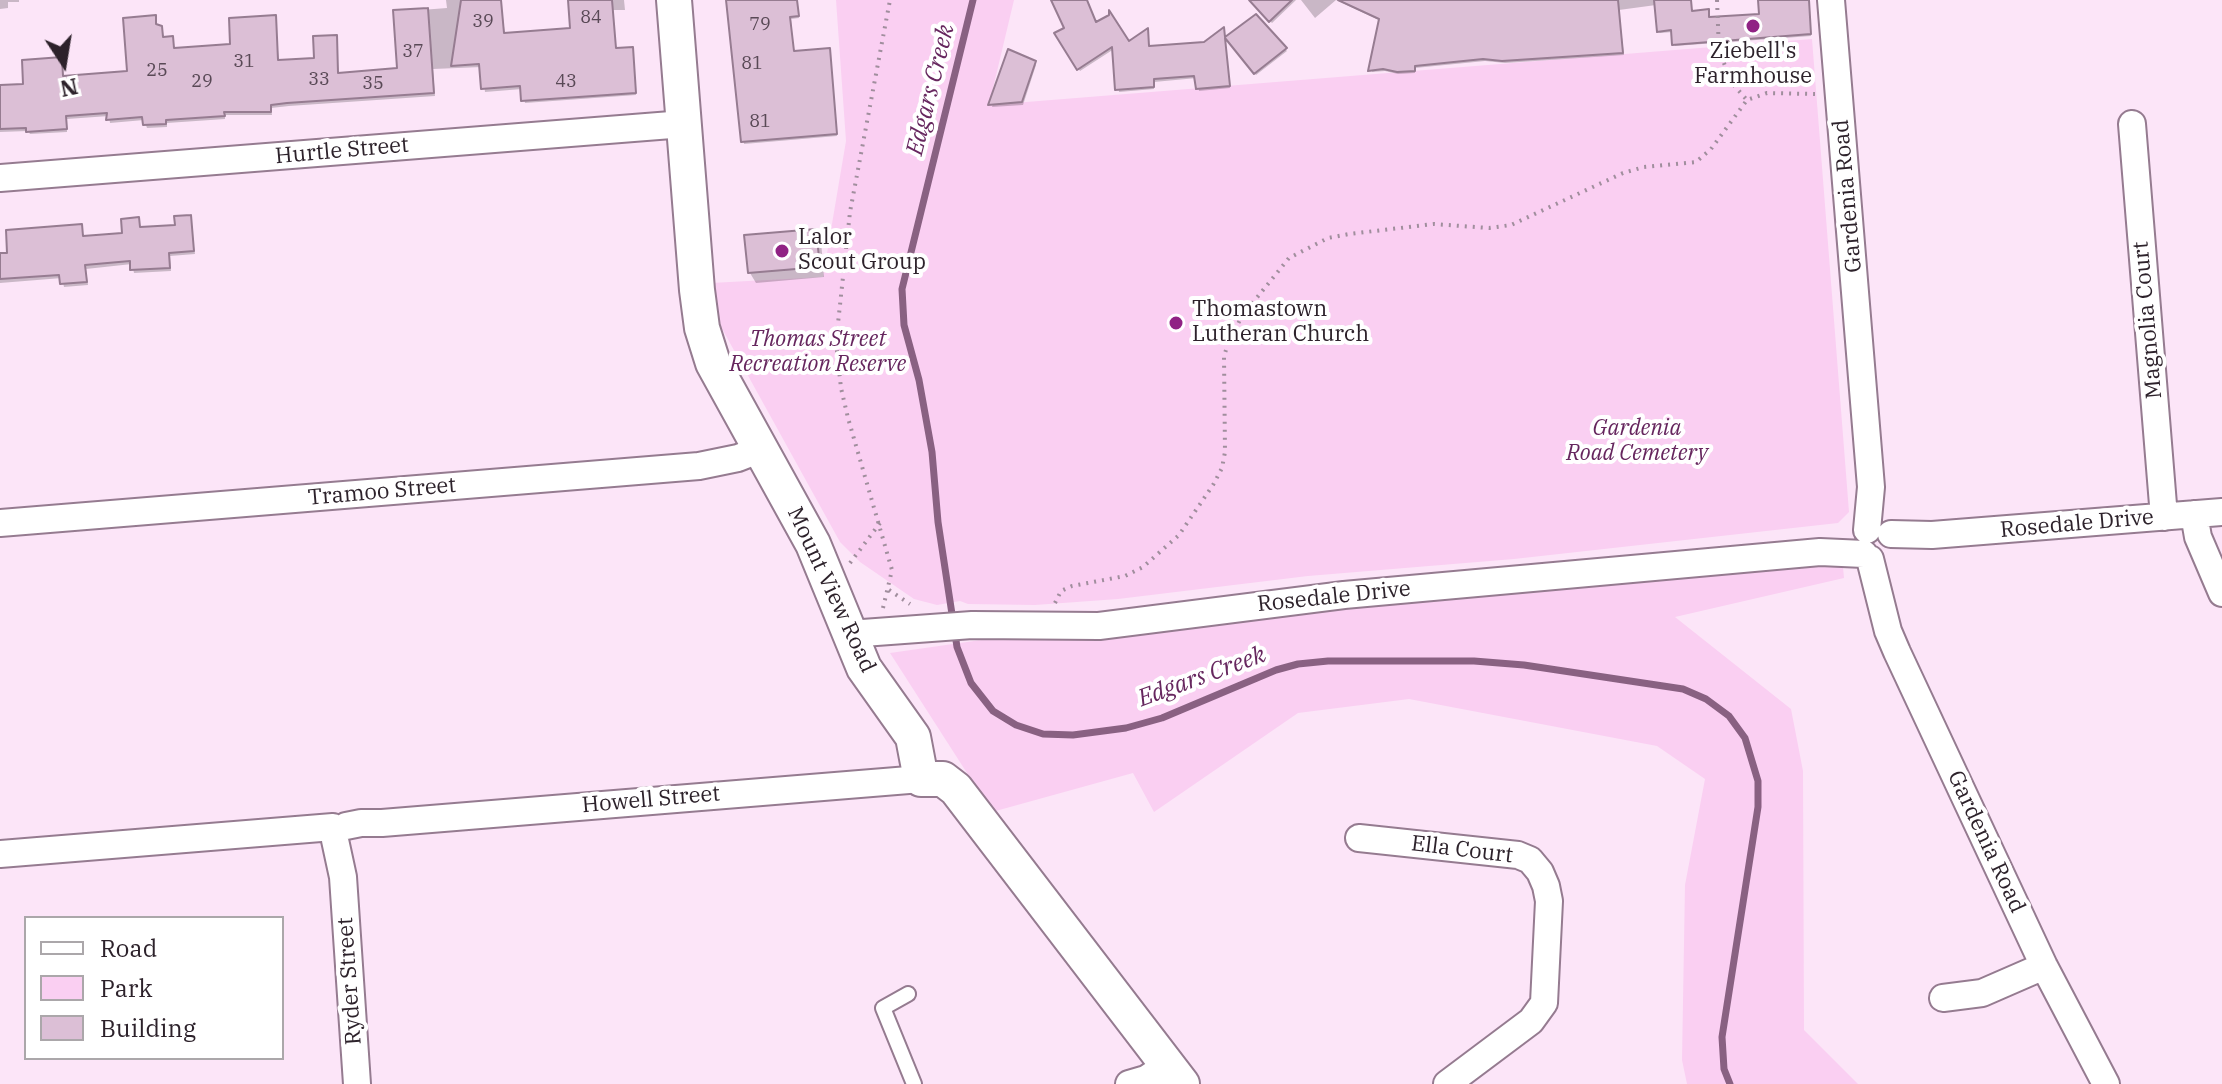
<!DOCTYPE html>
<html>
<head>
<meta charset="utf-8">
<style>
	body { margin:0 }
	#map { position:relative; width:2222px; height:1084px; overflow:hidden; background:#fce5f8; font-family:"IBM Plex Serif",serif }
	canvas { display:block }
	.legend { position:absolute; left:24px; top:916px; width:260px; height:144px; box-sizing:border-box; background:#fff; border:2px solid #aba7aa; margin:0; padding:10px 14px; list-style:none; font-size:24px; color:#2d222b }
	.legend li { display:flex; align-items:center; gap:16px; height:40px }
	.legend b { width:40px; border:2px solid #aba7aa }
	.north { position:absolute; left:24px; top:24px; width:80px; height:80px; -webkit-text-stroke:6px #fff; paint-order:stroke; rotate:168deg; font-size:22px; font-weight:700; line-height:32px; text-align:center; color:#2d222b }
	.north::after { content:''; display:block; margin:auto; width:28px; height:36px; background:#2d222b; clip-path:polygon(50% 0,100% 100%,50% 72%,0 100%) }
</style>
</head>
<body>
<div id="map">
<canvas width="2222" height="1084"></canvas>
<ul class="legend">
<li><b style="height:10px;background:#fff"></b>Road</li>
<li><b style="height:22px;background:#facff2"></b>Park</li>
<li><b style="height:22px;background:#dcbfd6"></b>Building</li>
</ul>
<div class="north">N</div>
</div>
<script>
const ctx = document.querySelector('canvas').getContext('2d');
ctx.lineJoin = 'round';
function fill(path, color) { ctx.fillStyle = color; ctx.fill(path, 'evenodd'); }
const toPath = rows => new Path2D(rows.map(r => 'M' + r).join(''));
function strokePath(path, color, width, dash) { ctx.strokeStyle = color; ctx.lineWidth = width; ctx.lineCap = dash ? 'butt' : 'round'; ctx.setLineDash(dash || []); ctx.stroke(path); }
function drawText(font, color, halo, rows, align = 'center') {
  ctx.font = font + ' "IBM Plex Serif",serif'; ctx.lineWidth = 8; ctx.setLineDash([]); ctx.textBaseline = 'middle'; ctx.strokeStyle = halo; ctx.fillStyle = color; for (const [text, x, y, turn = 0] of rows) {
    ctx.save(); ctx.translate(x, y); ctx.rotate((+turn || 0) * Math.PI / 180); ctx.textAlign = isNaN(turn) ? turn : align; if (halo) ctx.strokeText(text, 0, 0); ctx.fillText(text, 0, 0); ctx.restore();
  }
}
fill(toPath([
	[836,0,1014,0,989,105,1812,39,1849,512,1838,523,1514,559,1308,576,1118,599,1035,605,968,604,960,601,937,605,914,599,860,562,840,542,720,325,711,283,823,277,846,141],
	[1842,557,1844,578,1675,617,1791,709,1803,771,1804,1030,1858,1084,1687,1084,1682,1060,1685,885,1705,779,1657,746,1409,699,1298,713,1154,812,1133,773,992,812,890,653,981,640,1067,639,1270,613]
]), '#facff2');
fill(toPath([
	[0,0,19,0,19,2,8,2,8,8,0,9],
	[446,0,501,0,505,35,572,30,570,0,624,0,625,10,613,10,616,50,633,52,636,95,525,103,522,89,485,92,482,67,433,69,435,96,289,106,271,108,272,115,225,115,225,119,167,123,167,127,147,128,144,120,110,123,109,116,67,119,67,132,30,134,28,131,0,132,0,88,25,85,61,59,64,78,129,72,154,17,157,26,163,31,164,39,172,38,175,50,233,46,275,17,279,62,317,60,336,37,339,75,399,70,395,12,447,8],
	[728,0,797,0,799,18,791,19,794,53,830,52,837,136,744,144],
	[1054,0,1085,0,1095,24,1128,44,1147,31,1149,48,1205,44,1224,31,1230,88,1199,91,1197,78,1154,82,1154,89,1119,92,1114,49,1080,71,1057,34,1067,28],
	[1250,0,1296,0,1272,23],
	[1301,0,1336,0,1315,18],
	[1336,0,1691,0,1692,13,1709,14,1709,19,1761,16,1760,0,1809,0,1811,36,1675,46,1673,32,1660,33,1658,31,1656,5,1619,10,1624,55,1505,63,1485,61,1415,68,1415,73,1398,74,1385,71,1372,72,1381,21],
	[1226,38,1285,49,1287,51,1256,75],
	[1009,51,1036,65,1023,105,992,107],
	[190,217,195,254,170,256,171,271,134,273,132,264,86,269,88,285,64,287,62,278,0,283,0,255,10,264,81,226,83,238,124,235,138,220,141,229,177,227],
	[815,231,821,241,824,277,756,283,750,273]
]), '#0003');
strokePath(toPath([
	[973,0,902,289,904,325,919,380,932,452,938,522,957,647,971,683,993,711,1016,725,1043,734,1073,735,1126,728,1162,718,1276,670,1298,664,1328,661,1474,661,1524,665,1683,689,1706,699,1729,716,1745,738,1758,781,1758,807,1722,1037,1724,1069,1730,1084]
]), '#896182', 7);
const building = toPath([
	[461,0,501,0,504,33,570,28,568,0,612,0,616,48,633,47,636,93,521,101,520,86,481,89,479,64,451,66,461,0],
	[726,0,797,0,799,16,790,17,794,51,830,48,837,134,741,142,726,0],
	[1051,0,1087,0,1096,22,1109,15,1109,10,1129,41,1148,28,1149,46,1204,42,1224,27,1225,37,1256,14,1287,48,1254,74,1225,38,1230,86,1196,89,1194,76,1154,79,1154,87,1115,90,1112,47,1077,70,1054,33,1064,28,1051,0],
	[1249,0,1292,0,1269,22,1249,0],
	[1338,0,1618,0,1623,53,1502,61,1483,59,1415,66,1415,71,1397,72,1383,69,1368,71,1379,19,1338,0],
	[1654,0,1691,0,1692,11,1709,9,1709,17,1759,14,1758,0,1809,0,1811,34,1672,45,1671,30,1657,32,1654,0],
	[428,8,434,93,287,103,271,105,271,112,224,112,225,116,166,120,166,124,143,125,142,117,106,120,107,113,66,116,67,129,26,132,26,128,0,129,0,85,23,84,22,60,62,57,63,76,127,71,123,18,156,15,156,24,162,26,163,37,173,36,174,48,230,44,229,18,276,15,278,60,314,58,313,36,337,35,338,73,397,68,393,10,428,8],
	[1008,49,1036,61,1022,102,988,105,1008,49],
	[191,215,194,251,169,253,170,268,130,270,130,261,85,265,87,282,60,284,59,275,0,279,0,253,7,253,6,230,82,224,83,236,122,233,121,219,139,217,140,227,175,225,174,216,191,215],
	[816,229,820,267,748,273,744,235,816,229]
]);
fill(building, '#dcbfd6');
strokePath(building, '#967c91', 2);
const service = toPath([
	[908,994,883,1008,914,1084]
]);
const minor = toPath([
	[1831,0,1871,487,1867,530],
	[2132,124,2164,517],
	[0,178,684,124],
	[2194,514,2198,537,2222,593],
	[0,523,699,466,738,458,761,449],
	[1891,534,1932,535,2222,512],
	[1870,559,1888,631,1897,652,2044,966,2106,1084],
	[849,634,972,625,1099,626,1344,595,1820,552,1864,554],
	[346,826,361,823,382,823,921,779],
	[1359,838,1518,855,1530,860,1540,872,1546,886,1549,901,1544,1003,1531,1021,1447,1084],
	[335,840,343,877,357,1084],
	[0,854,333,827],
	[1943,998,1982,993,2044,966],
	[1129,1084,1146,1079,1167,1065]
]);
const tertiary = toPath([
	[674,0,697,290,702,328,713,363,813,544,864,668,913,737,921,779,943,779,956,789,1182,1084]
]);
strokePath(service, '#957b90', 18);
strokePath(minor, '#957b90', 30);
strokePath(tertiary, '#957b90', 38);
strokePath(toPath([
	[1717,0,1719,51,1732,83,1747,100],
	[850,563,880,523],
	[889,590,910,604],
	[1055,603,1061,591,1072,586,1125,576,1143,567,1179,535,1213,485,1222,468,1225,452,1224,356,1229,341,1242,316,1289,258,1328,238,1349,234,1434,224,1489,228,1511,225,1623,173,1644,167,1696,162,1711,149,1747,100,1767,93,1815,94],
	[883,608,892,570,848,418,841,388,836,342,850,212,890,0]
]), '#a08e9d', 4, [2, 6]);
strokePath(service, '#fff', 14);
strokePath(minor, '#fff', 26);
strokePath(tertiary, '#fff', 34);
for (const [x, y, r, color] of [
	[1753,26,8,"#902284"],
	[782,251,8,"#902284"],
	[1176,323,8,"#902284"]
]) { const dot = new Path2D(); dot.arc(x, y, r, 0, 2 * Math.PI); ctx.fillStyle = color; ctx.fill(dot); strokePath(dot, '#fff', 3); }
drawText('18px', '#594956', null, [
	["84",591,18],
	["39",483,22],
	["79",760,25],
	["37",413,52],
	["31",244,62],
	["81",752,64],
	["25",157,71],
	["33",319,80],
	["29",202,82],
	["43",566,82],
	["35",373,84],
	["81",760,122]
]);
drawText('22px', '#2d222b', '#fff', [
	["Ziebell's",1753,52,"center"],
	["Farmhouse",1753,77,"center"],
	["Lalor",798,238],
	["Scout Group",798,263],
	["Thomastown",1192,310],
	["Lutheran Church",1192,335]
], 'left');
drawText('22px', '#2d222b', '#fff', [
	["Hurtle Street",342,151,-5],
	["Gardenia Road",1848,196,-95],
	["Magnolia Court",2148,320,-95],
	["Tramoo Street",382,492,-5],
	["Rosedale Drive",2077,524,-5],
	["Mount View Road",831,590,65],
	["Rosedale Drive",1334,597,-6],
	["Howell Street",651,800,-5],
	["Gardenia Road",1986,842,65],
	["Ella Court",1462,850,7],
	["Ryder Street",350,981,-94]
]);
drawText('italic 22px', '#66265e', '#fff', [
	["Thomas Street",818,340],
	["Recreation Reserve",818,365],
	["Gardenia",1637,429],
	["Road Cemetery",1637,454]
]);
drawText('italic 24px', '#67275f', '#fff', [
	["Edgars Creek",931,90,-76],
	["Edgars Creek",1202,677,-20]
]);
</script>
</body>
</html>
